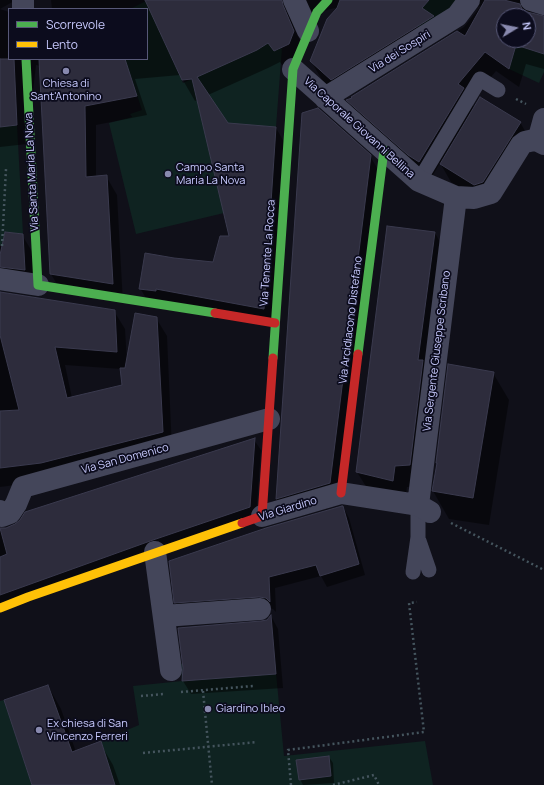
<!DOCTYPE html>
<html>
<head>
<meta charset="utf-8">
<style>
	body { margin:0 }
	#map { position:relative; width:544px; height:785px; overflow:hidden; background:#101019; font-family:Manrope,sans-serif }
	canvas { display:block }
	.legend { position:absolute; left:8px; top:8px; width:140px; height:52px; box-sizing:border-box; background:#0c0c1d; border:1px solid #575877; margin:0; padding:5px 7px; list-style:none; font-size:12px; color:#c8cafe }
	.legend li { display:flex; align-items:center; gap:8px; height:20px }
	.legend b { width:20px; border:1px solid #575877 }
	.north { position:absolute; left:496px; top:8px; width:40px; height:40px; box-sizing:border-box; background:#0c0c1d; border:1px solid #575877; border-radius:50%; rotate:80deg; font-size:11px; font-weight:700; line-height:16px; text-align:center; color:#c8cafe }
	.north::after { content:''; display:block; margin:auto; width:14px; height:18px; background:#8889ae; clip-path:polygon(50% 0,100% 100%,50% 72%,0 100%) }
</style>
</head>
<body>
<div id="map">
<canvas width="544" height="785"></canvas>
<ul class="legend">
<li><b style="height:5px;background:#4caf50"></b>Scorrevole</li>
<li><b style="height:5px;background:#ffc107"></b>Lento</li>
</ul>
<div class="north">N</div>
</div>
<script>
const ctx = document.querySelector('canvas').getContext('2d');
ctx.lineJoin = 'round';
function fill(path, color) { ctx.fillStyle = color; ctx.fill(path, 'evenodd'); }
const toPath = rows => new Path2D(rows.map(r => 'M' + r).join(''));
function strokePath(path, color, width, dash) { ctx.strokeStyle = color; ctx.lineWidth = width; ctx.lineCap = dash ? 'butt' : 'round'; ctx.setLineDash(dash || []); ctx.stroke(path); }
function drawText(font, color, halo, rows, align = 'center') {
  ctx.font = font + ' Manrope,sans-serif'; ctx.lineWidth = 3.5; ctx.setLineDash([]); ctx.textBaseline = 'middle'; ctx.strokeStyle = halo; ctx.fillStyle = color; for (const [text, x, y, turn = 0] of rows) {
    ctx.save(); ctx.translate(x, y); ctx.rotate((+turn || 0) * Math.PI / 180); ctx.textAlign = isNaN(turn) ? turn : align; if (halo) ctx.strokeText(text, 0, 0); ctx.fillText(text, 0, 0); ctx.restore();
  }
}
fill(toPath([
	[429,0,462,0,423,34,412,19],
	[146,1,183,83,257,50,268,43,274,51,282,48,276,127,245,125,224,213,136,234,109,123,132,117,130,114,142,110,125,60,147,59,147,9,130,9],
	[516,45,544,54,544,72,539,83,509,69],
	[17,125,23,234,5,232,2,246,0,245,0,127],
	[274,652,284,756,425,741,433,785,115,785,101,741,139,725,133,686,182,681,181,664,227,661],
	[4,700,32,785,0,785,0,701]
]), '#0f2321');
fill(toPath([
	[0,0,16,0,0,9,9,12,9,59,147,59,147,9,52,9,51,0,544,0,533,10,531,14,544,17,544,69,526,64,519,87,496,71,471,101,474,108,520,122,530,140,486,203,451,182,440,163,430,180,358,119,348,100,353,99,352,97,464,27,481,6,475,7,342,98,322,80,311,61,339,7,292,19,293,25,305,51,286,70,280,62,268,68,208,95,228,124,276,128,287,147,274,327,151,307,140,288,174,259,214,263,231,237,198,100,195,101,180,75,135,79,147,115,96,125,96,177,106,176,117,195,123,303,62,293,51,274,40,66,36,65,27,144,0,147],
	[504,16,528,16,528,40,504,40],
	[370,156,380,173,339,500,286,516,277,499],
	[435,233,447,255,422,486,407,487,405,502,370,493,357,472],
	[22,235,33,253,34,288,0,290,0,246,3,247],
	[0,293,114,311,125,329,127,362,156,318,167,336,172,450,54,480,0,487],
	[65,365,121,369,123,385,72,398],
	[449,366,493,373,509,400,489,525,449,519,433,491,438,465,437,463],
	[254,440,261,450,256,518,0,608,0,529,7,529],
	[343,507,349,518,365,575,327,587,321,576,275,588,276,612,273,609,266,607,182,614,175,602],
	[271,616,278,629,283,688,191,694,183,681,184,668,261,622,267,620],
	[48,686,61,709,76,752,100,743,113,765,120,785,33,785],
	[329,757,333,763,334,783,303,785,300,779]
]), '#0007');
const building = toPath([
	[145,0,282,0,283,5,294,31,289,44,274,51,268,43,257,50,197,77,228,123,276,127,264,309,156,289,156,291,139,289,145,253,174,258,213,262,220,236,229,236,192,79,182,80,145,0],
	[340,0,429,0,422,8,434,16,331,80,310,61,327,19,337,8,340,0],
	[485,0,504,0,520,4,522,9,527,12,544,16,544,54,516,45,509,69,485,52,458,84,464,88,419,162,408,155,346,100,352,98,351,97,457,31,465,36,485,0],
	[504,16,528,16,528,40,504,40,504,16],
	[0,59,14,59,17,125,0,127,0,59],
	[39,59,125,59,137,96,85,106,86,177,107,175,113,284,50,274,39,59],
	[480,97,521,122,483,182,474,185,440,164,480,97],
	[318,108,371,155,330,483,276,499,302,113,318,108],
	[387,226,435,232,418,360,423,360,410,465,395,466,393,481,356,472,387,226],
	[5,232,23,234,25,270,0,267,0,255,5,232],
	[0,292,115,310,117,352,55,347,67,398,122,385,120,368,125,368,135,313,157,317,163,432,41,463,0,468,0,411,19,410,0,335,0,292],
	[448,364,494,372,473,498,432,491,437,463,436,463,448,364],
	[255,438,250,507,153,540,0,595,0,557,7,554,0,528,6,528,15,524,20,520,25,512,255,438],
	[342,506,343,506,359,564,320,576,316,565,269,577,270,602,266,598,259,597,174,603,169,561,266,528,342,506],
	[271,615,276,674,182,681,183,668,178,628,261,621,267,620,271,615],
	[48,685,72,752,101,741,115,785,32,785,4,700,48,685],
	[329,756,331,776,299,780,296,760,329,756]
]);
fill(building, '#2d2c3c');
strokePath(building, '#3a3a4e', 1);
strokePath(toPath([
	[516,99,526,104],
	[2,246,6,169],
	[451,523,544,570],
	[203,691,212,785],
	[181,692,253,686],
	[141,696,164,694],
	[143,753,257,742],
	[291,785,288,750,424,732,409,603,417,602],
	[333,785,374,775,379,785]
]), '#45555e', 2.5, [2, 3]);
strokePath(toPath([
	[419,181,480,79,498,90],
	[419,541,429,570],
	[413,572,418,537,418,505]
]), '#44465a', 15);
strokePath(toPath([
	[23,0,23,9],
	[294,0,308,31],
	[531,0,544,4],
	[293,69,419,181,456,197,474,198,491,193,521,145,525,142,534,140,538,141,544,144],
	[325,98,457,16,469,0],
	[538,141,544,119],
	[0,279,38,285],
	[418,505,456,197],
	[0,511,2,516,10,513,16,504,23,487,269,419],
	[262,516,341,493,418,505,430,512],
	[155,552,171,670],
	[164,616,260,609]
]), '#44465a', 22);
strokePath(toPath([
	[26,59,38,285,215,313],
	[358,354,384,150],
	[273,358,293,69,317,12,328,0]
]), '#4caf50', 9);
strokePath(toPath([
	[0,608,28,597,242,523]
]), '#ffc107', 9);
strokePath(toPath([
	[215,313,275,323],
	[341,493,358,354],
	[242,523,262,516,273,358]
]), '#c62828', 9);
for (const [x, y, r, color] of [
	[66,71,4,"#8889ae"],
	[168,174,4,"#8889ae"],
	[208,709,4,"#8889ae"],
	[39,730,4,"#8889ae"]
]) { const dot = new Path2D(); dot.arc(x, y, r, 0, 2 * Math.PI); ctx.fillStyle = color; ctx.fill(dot); strokePath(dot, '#0c0c1d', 1.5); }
drawText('11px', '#c8cafe', '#0c0c1d', [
	["Via dei Sospiri",400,52,-32],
	["Via Caporale Giovanni Bellina",359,128,42],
	["Via Santa Maria La Nova",32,172,-93],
	["Via Tenente La Rocca",268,253,-86],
	["Via Arcidiacono Distefano",351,320,-83],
	["Via Sergente Giuseppe Scribano",437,351,-83],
	["Via San Domenico",125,459,-15],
	["Via Giardino",288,509,-17]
]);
drawText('11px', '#c8cafe', '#0c0c1d', [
	["Chiesa di",66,84,"center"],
	["Sant'Antonino",66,97,"center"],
	["Campo Santa",176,168],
	["Maria La Nova",176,181],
	["Giardino Ibleo",216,709],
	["Ex chiesa di San",47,724],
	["Vincenzo Ferreri",47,737]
], 'left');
</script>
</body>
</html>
